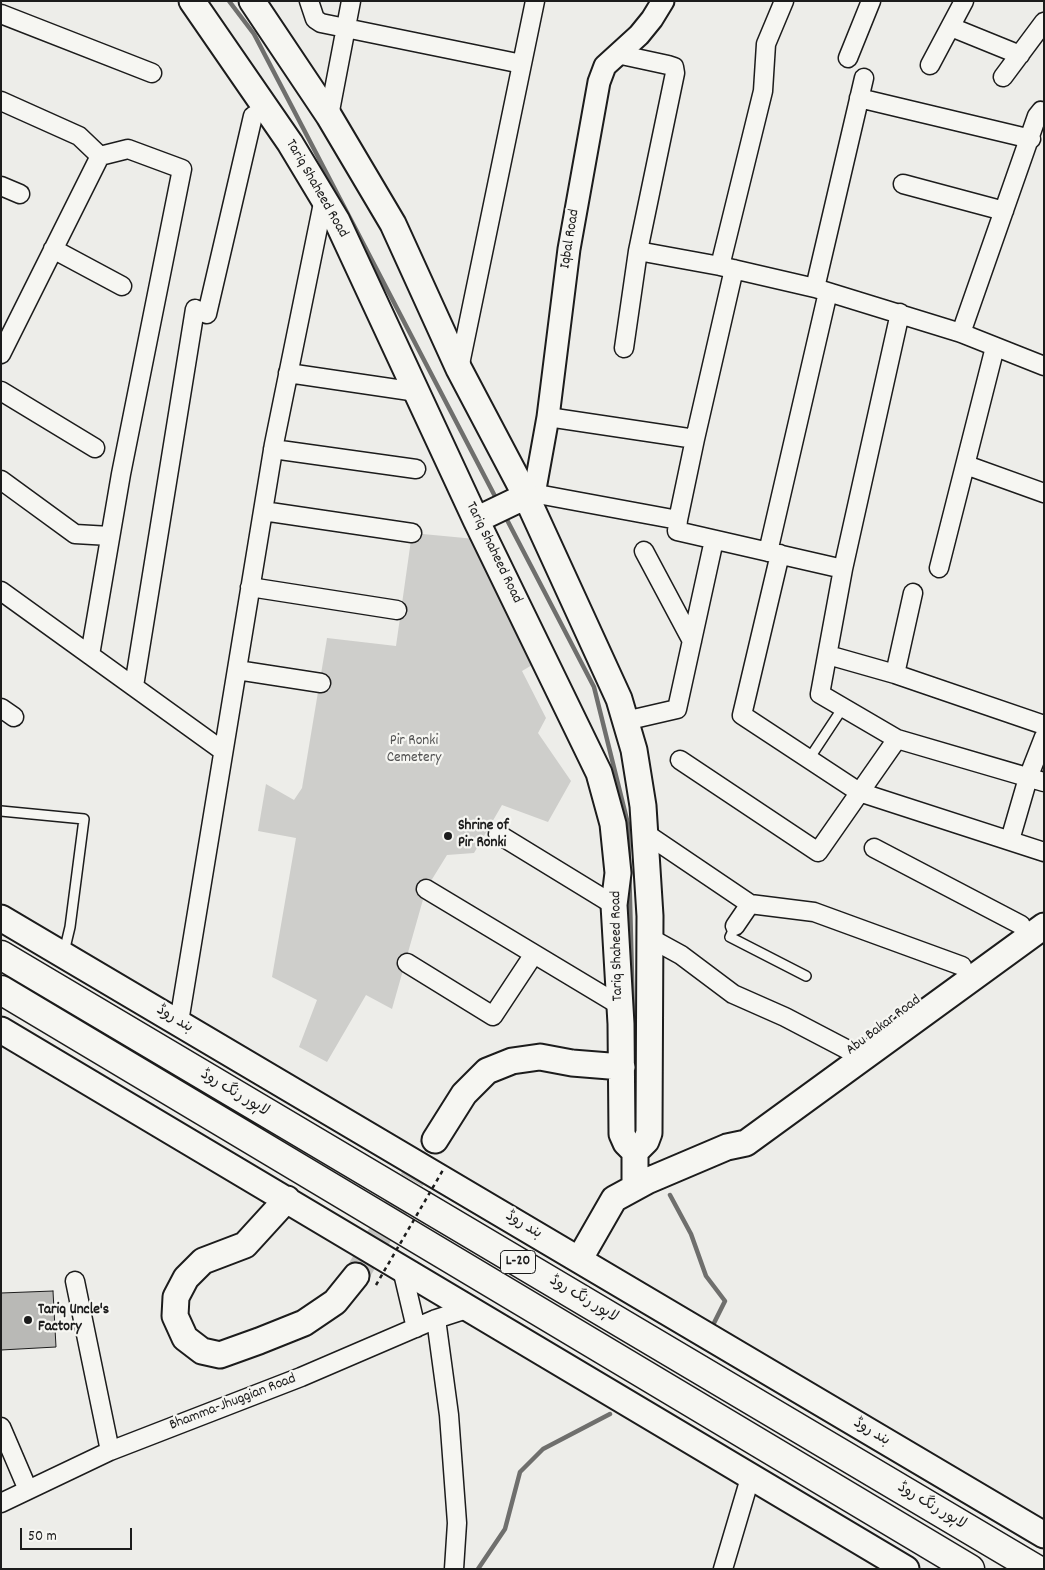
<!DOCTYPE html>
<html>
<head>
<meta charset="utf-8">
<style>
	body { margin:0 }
	#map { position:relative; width:1045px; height:1570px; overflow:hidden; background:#edede9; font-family:Dekko,sans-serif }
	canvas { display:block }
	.frame { position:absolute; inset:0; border:2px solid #1c1c1c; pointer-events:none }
	.scale { position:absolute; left:20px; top:1528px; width:112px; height:22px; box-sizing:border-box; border:2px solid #1c1c1c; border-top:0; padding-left:6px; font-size:15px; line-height:18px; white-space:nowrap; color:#1c1c1c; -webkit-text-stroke:4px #f6f6f2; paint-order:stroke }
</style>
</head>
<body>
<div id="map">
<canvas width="1045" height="1570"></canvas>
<div class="frame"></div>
<div class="scale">50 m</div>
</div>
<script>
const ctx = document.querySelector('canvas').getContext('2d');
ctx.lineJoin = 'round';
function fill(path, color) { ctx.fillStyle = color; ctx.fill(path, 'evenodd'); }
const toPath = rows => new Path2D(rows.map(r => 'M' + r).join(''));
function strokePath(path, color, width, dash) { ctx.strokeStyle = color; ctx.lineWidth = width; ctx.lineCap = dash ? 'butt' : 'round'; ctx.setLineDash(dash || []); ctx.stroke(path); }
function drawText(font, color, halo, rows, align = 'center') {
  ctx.font = font + ' Dekko,"Playpen Sans Arabic",sans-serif'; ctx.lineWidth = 4.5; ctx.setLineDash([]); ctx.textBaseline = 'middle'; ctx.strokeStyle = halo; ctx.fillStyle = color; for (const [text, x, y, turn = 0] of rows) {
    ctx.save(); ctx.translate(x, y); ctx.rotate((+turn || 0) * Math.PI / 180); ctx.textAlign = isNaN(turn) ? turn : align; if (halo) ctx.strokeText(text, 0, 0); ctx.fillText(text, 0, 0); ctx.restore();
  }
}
fill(toPath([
	[412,533,486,540,544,658,522,671,546,718,538,733,571,781,548,822,502,805,474,853,447,855,426,889,392,1009,366,995,327,1062,299,1047,317,1000,272,977,296,838,258,831,266,784,294,800,302,788,327,638,396,646]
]), '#cececb');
strokePath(toPath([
	[229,1,254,34,498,502],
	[505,516,594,687,628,824,636,1131],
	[670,1195,691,1234,706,1276,725,1301,711,1329],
	[478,1569,505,1529,520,1472,543,1449,610,1414]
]), '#6f6f6d', 4.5);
const building = toPath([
	[53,1291,56,1347,1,1350,1,1293,53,1291]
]);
fill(building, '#b9b9b6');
strokePath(building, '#1c1c1c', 1);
strokePath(toPath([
	[356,1276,435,1140]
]), '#c3c3c0', 25, [25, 12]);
const service = toPath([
	[809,759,844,706],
	[1,811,84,819,70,927,64,952],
	[735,926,730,937,806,976]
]);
const minor = toPath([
	[309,1,315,19,321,23,522,64],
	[1,14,152,73],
	[951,27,1020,55],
	[617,54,668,65,674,67,675,73,638,251,624,348],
	[848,58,871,1],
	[930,65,964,1],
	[1003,77,1044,22],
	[859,98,1031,139],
	[1,101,79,136,100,156],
	[329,116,351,1],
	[903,184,1004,211],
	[1,186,20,194],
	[53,249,122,286],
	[638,251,720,266,815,288,961,333,1044,366],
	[720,266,763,91,766,44,784,1],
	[734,269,695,439,678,520,677,531,843,569],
	[815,288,864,78],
	[900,313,843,569,820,694,897,739,1044,782],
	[961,333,1037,116,1041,111,1044,112],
	[1,354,100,156,128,149,182,169,121,474,90,655],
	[459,369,535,1],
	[288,373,417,392],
	[1,391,95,448],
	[548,417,695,439],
	[273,449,416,469],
	[966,465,1044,493],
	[1,480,75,534,110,536],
	[532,493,678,520],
	[263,511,412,533],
	[644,551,692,641],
	[768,552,828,292],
	[780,554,742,715,859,792,1044,852],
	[939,568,995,347],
	[250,587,397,610],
	[1,591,223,751],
	[828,655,895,674,1044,725],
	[237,670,321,683],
	[895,674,913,593],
	[134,686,195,309,207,314,253,116,267,108],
	[1,708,14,717],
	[625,721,677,709,714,540],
	[680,760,818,852,897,739],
	[645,833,750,904],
	[498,834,614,905],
	[1010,840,1028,778,1044,737],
	[874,848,1021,925],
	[426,889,619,1005],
	[735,926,750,904,814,912,962,966],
	[650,938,681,955,733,994,785,1017,850,1051],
	[407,963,493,1016,534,954],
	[179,1022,274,444,324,198],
	[402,1269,416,1328],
	[75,1281,110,1451],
	[436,1319,449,1415,457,1523,454,1569],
	[1,1427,28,1490],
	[1,1503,110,1451,301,1377,436,1319,467,1309],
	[723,1569,750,1478]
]);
const tertiary = toPath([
	[526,496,535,489,548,417,569,249,599,82,605,66,639,35,652,19,663,1]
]);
const secondary = toPath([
	[192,1,290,143,337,221,476,520,599,773,613,824,618,873,614,905,621,1024,622,1134,626,1143,635,1152,635,1187],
	[252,1,329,116,393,224,459,369,526,496,619,699,634,750,643,806,650,916,649,1133,646,1141,635,1152],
	[476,520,526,496],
	[1,918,1044,1535],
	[1,1030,906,1569],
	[435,1140,464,1094,487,1071,512,1061,540,1057,572,1063,622,1067],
	[287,1199,245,1245,203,1261,186,1278,176,1297,175,1316,185,1338,202,1351,220,1355,259,1341,304,1323,335,1302,356,1276],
	[579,1260,614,1199,647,1181,727,1147,746,1143,1044,926]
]);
const motorway = toPath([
	[1,955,1036,1569],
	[1,990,970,1569]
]);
strokePath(service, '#1c1c1c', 12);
strokePath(minor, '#1c1c1c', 21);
strokePath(tertiary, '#1c1c1c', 25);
strokePath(secondary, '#1c1c1c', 29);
strokePath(motorway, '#1c1c1c', 31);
strokePath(service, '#f6f6f2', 9);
strokePath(minor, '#f6f6f2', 18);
strokePath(tertiary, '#f6f6f2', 21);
strokePath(secondary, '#f6f6f2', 25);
strokePath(motorway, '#f6f6f2', 28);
strokePath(toPath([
	[376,1285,443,1170]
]), '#1c1c1c', 2.5, [4, 4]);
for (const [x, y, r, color] of [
	[448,836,5,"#1c1c1c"],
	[28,1320,5,"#1c1c1c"]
]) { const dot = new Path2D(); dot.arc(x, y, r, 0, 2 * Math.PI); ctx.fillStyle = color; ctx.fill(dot); strokePath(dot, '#f6f6f2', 2); }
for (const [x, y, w] of [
	[518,1262,35]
]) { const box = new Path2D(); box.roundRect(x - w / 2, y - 11.5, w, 23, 4); ctx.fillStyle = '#f6f6f2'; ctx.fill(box); strokePath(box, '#1c1c1c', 1); }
drawText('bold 14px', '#1c1c1c', null, [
	["L-20",518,1262]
]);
drawText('15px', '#1c1c1c', '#f6f6f2', [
	["Tariq Shaheed Road",316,189,60],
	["Iqbal Road",571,239,-81],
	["Tariq Shaheed Road",493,553,64],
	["Tariq Shaheed Road",618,946,-91],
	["بند روڈ",174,1020,31],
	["Abu Bakar Road",884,1026,-37],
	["لاہور رنگ روڈ",234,1094,31],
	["بند روڈ",523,1226,31],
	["لاہور رنگ روڈ",583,1300,31],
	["Bhamma-Jhuggian Road",233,1403,-21],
	["بند روڈ",871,1433,31],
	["لاہور رنگ روڈ",931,1507,31]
]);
drawText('15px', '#515151', '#f6f6f2', [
	["Pir Ronki",414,742],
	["Cemetery",414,759]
]);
drawText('bold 15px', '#1c1c1c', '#f6f6f2', [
	["Shrine of",458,827],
	["Pir Ronki",458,844],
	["Tariq Uncle's",38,1311],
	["Factory",38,1328]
], 'left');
</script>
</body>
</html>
